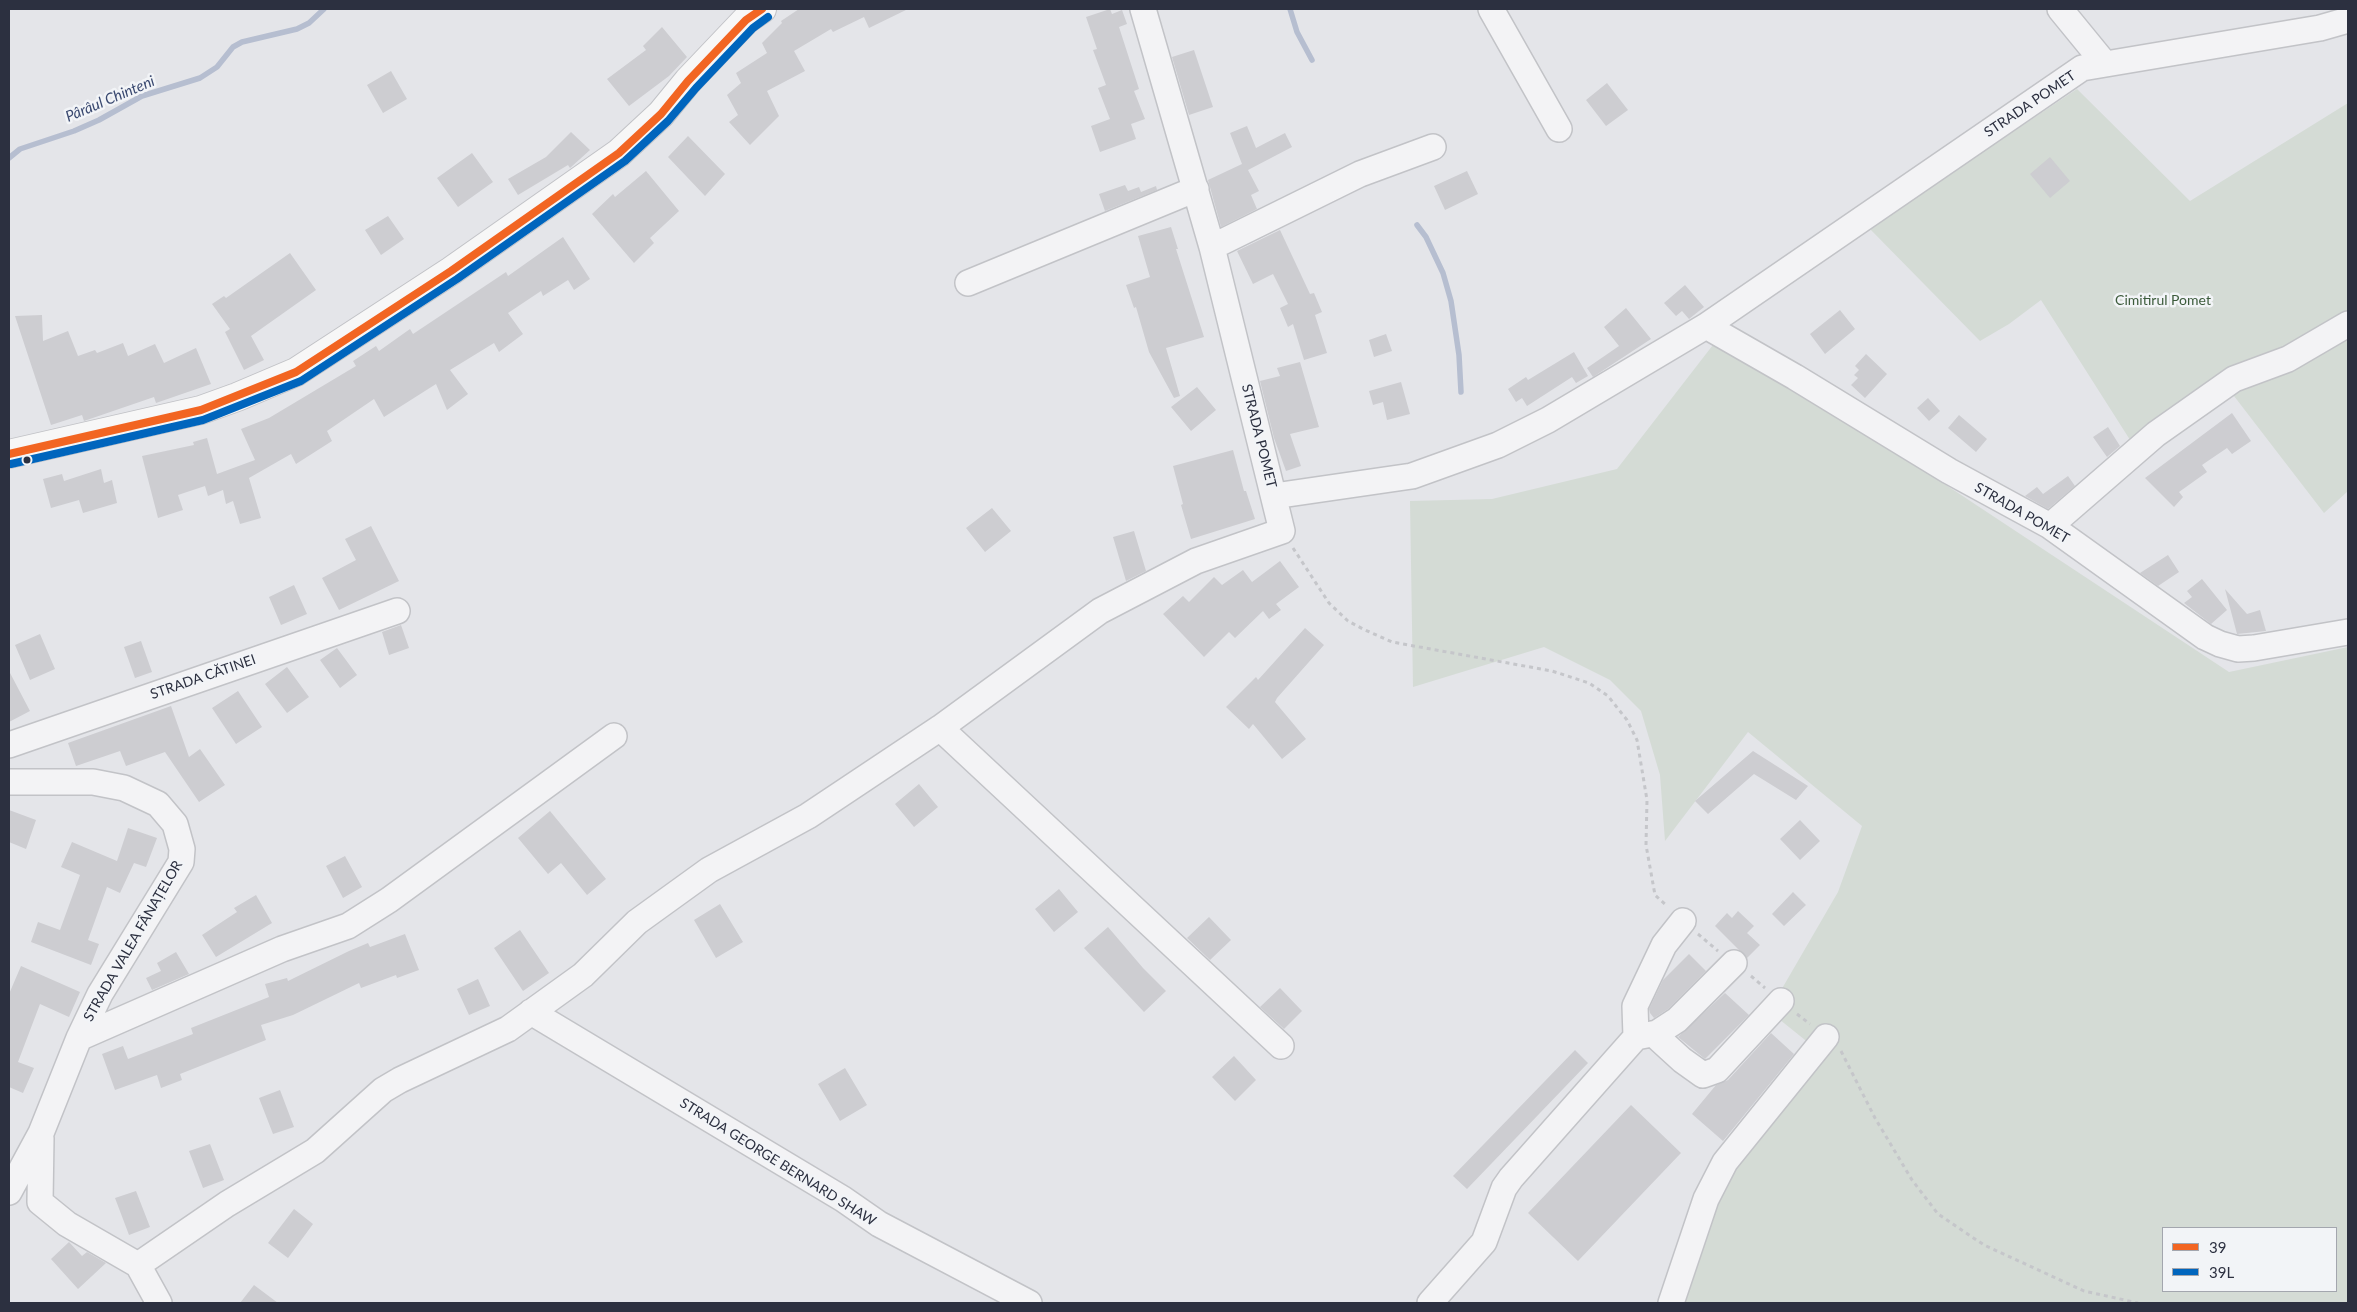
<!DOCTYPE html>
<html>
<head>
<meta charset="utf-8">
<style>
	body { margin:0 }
	#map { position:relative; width:2357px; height:1312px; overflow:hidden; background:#e4e5e9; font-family:Lato,sans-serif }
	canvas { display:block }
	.frame { position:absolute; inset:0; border:10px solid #2c3040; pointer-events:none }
	.legend { position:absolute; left:2162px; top:1227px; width:175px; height:65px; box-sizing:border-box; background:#f2f4f7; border:1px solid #a3a6ae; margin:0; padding:6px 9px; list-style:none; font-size:15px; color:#2c3040 }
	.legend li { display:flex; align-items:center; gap:10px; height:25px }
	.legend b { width:25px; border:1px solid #a3a6ae }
</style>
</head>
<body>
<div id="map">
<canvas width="2357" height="1312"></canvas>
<div class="frame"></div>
<ul class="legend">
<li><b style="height:6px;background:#f26522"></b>39</li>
<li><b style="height:6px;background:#0065bd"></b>39L</li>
</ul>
</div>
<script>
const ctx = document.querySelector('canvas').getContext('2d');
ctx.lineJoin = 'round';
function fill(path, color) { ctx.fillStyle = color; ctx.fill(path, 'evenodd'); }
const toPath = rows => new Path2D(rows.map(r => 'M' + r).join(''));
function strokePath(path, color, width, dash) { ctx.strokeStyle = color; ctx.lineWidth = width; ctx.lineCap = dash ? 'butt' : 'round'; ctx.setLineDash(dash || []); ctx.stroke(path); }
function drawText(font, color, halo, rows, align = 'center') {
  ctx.font = font + ' Lato,sans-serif'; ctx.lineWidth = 5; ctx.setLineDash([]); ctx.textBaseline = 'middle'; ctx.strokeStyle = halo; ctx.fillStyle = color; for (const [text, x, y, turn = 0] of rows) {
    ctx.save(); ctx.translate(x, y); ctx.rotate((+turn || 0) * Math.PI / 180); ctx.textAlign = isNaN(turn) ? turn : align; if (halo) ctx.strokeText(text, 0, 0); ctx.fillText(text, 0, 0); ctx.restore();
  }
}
fill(toPath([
	[2077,89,2190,201,2348,103,2348,491,2324,513,2224,383,2132,443,2041,300,2009,324,1980,341,1869,228],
	[1716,341,1946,485,2229,672,2348,647,2348,1303,1661,1303,1714,1168,1815,1048,1769,1011,1838,892,1862,826,1748,732,1665,841,1660,775,1641,711,1610,680,1544,647,1413,687,1410,501,1492,499,1617,469],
	[2163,1228,2336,1228,2336,1291,2163,1291]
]), '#d4dbd5');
strokePath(toPath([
	[1290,9,1297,32,1312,60],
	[9,158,20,149,74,131,99,120,142,96,200,78,217,67,233,47,242,42,297,29,309,23,324,9],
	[1417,225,1426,237,1443,273,1451,301,1459,355,1461,392]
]), '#b6bed0', 5.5);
fill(toPath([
	[799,9,908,9,869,28,864,17,833,32,831,29,794,51,805,71,767,91,779,116,750,145,729,122,738,115,727,95,741,83,736,73,767,53,762,43,782,23,781,21],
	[1110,9,1112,14,1122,10,1127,24,1119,27,1139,89,1134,91,1145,119,1131,124,1136,139,1100,152,1091,126,1110,119,1098,88,1106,85,1093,50,1097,49,1086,17],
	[662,27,687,57,669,76,629,106,607,79,646,50,643,46],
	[1194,50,1213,107,1189,115,1172,57],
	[391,71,407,99,383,113,367,85],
	[1607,83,1628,110,1606,126,1586,100],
	[1247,126,1256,148,1285,133,1292,147,1248,170,1259,191,1251,195,1257,209,1221,227,1208,180,1242,164,1230,133],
	[571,132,590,150,570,168,568,165,518,195,508,179,546,157],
	[688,136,725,174,705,196,668,157],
	[472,153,493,182,458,207,437,178],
	[2050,157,2070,181,2050,198,2030,174],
	[646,171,679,211,650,238,654,243,634,263,592,214,613,194,615,197],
	[1467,171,1478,194,1445,210,1434,186],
	[1125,185,1128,191,1139,187,1141,192,1156,186,1157,190,1105,211,1099,194],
	[388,216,404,239,381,255,365,230],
	[1171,227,1178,249,1176,249,1204,337,1166,348,1180,396,1174,398,1149,352,1136,307,1134,308,1126,285,1150,277,1138,236],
	[1280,230,1310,294,1314,293,1322,312,1315,315,1327,353,1304,360,1293,324,1288,327,1280,308,1288,304,1273,274,1253,284,1237,251],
	[563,237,590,279,574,290,568,280,543,296,541,291,508,313,523,334,499,352,494,343,450,370,468,394,447,410,436,384,384,417,374,399,327,431,332,441,296,464,291,454,249,478,261,518,240,524,233,501,226,504,223,490,208,496,205,486,178,495,183,510,158,518,142,456,194,445,193,442,207,438,217,474,255,460,241,429,269,418,356,366,353,361,376,346,379,351,410,329,413,334,506,272,508,276],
	[290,253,316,290,251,336,264,360,244,370,225,332,230,329,212,304,224,296,226,298],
	[1685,285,1704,307,1689,319,1682,311,1676,316,1664,303],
	[1626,308,1651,339,1593,377,1587,368,1619,346,1604,327],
	[1840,310,1855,329,1825,354,1810,334],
	[42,315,43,341,68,331,78,356,95,350,97,353,123,343,128,356,155,344,164,363,196,348,211,384,156,403,154,397,84,421,82,415,51,425,15,316],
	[1386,334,1392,351,1374,357,1369,340],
	[1574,352,1588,376,1576,383,1572,377,1527,406,1522,398,1516,402,1508,389,1526,377,1528,380],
	[1866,354,1887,374,1865,398,1851,385,1858,378,1854,375,1859,370,1855,366],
	[1300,362,1319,427,1290,434,1301,466,1286,471,1274,438,1260,381,1280,376,1277,368],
	[1401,382,1410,414,1387,420,1383,402,1373,405,1369,391],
	[1197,387,1216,410,1191,431,1171,407],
	[1928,398,1940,411,1929,421,1917,408],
	[2232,413,2251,441,2232,454,2227,448,2202,465,2207,472,2179,492,2183,497,2174,507,2145,478],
	[1959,415,1987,439,1976,452,1948,428],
	[2108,427,2120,446,2107,457,2093,437],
	[1233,450,1244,491,1246,491,1255,519,1191,539,1181,505,1183,504,1173,466],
	[101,469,104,483,112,480,117,503,83,513,79,500,51,508,43,479,62,474,64,481],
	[2068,476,2075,486,2048,509,2025,496,2037,487,2043,494],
	[992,508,1011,531,985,552,966,528],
	[371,526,399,581,339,610,322,578,356,560,345,539],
	[1134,531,1146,571,1126,581,1113,537],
	[2168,555,2179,572,2158,586,2140,573],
	[1280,561,1299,587,1276,604,1281,610,1269,619,1263,611,1235,638,1229,632,1204,657,1163,614,1183,596,1189,602,1214,577,1222,585,1243,570,1252,582],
	[2202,579,2227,610,2211,624,2184,603,2192,597,2187,591],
	[294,585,307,614,281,625,269,597],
	[2225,589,2247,614,2260,610,2266,631,2237,634],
	[401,625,409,648,389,655,382,632],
	[1305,628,1324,645,1277,698,1275,702,1306,739,1282,759,1253,724,1249,729,1226,707,1256,677,1258,680],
	[40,634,55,669,30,680,15,645],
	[141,641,152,672,135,678,124,647],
	[337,648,357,675,340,688,320,660],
	[287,667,309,697,287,713,265,684],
	[9,671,30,711,9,722],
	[238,691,262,727,236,744,212,708],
	[171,706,189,757,200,749,225,785,199,802,165,752,126,766,120,751,76,766,68,743],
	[1753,751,1808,786,1796,800,1754,774,1708,814,1695,801],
	[919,784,938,807,914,827,895,804],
	[9,810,36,820,26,849,9,842],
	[550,811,606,879,587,895,561,863,548,874,518,838],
	[1800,820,1820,841,1800,860,1780,839],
	[128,828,157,838,146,867,134,863,120,893,107,887,88,940,99,944,91,965,31,942,38,922,60,930,80,875,61,867,72,842,117,861],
	[345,856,362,887,343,898,326,866],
	[1059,889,1078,912,1054,932,1035,909],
	[1793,892,1806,905,1784,926,1772,914],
	[256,895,272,923,216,957,202,935,237,912,234,908],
	[720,904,743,942,716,958,694,920],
	[1738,911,1754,926,1747,933,1760,945,1747,958,1715,926,1727,913,1732,918],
	[1209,917,1231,940,1210,960,1187,938],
	[1108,927,1143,968,1166,991,1144,1012,1084,948],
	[520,930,549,973,523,991,494,948],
	[405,934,419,970,397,978,396,975,361,988,359,983,293,1015,261,1025,266,1040,180,1074,182,1080,161,1088,157,1075,115,1090,102,1054,123,1046,128,1059,193,1034,191,1028,269,997,265,984,287,978,288,981,349,951,368,943,370,947],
	[176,952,189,974,152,990,146,978,161,971,157,963],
	[1689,954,1706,971,1668,1009,1654,1018,1650,1013,1649,1009,1663,980],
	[21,966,80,992,69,1017,40,1004,18,1062,34,1068,23,1093,9,1087,9,994],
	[478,979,490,1006,469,1015,457,989],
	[1280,988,1302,1011,1284,1029,1260,1007],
	[1725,993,1749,1015,1705,1059,1678,1037],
	[1771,1033,1794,1054,1723,1141,1692,1114,1716,1085,1728,1080],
	[1575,1050,1588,1063,1467,1189,1453,1176],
	[1234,1056,1256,1080,1235,1101,1212,1077],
	[845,1068,867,1105,840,1121,818,1084],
	[280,1090,294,1127,273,1134,259,1098],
	[1631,1105,1681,1153,1578,1261,1528,1213],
	[210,1144,224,1180,203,1188,189,1151],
	[136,1191,150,1227,129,1235,115,1198],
	[294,1209,313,1224,288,1258,268,1243],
	[69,1242,82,1256,87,1252,106,1263,78,1289,51,1259],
	[254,1285,278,1303,240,1303]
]), '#cdcdd1');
const minor = toPath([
	[1491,9,1559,129],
	[2060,9,2105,64],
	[1212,247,1360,174,1433,147],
	[968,283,1196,189],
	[1706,326,1795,377,1949,471,2050,526,2205,637,2220,644,2238,649,2254,648,2348,632],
	[1274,496,1412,476,1498,445,1548,420,1706,326,2082,68,2320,28,2348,20],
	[2050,526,2156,434,2234,379,2288,359,2348,324],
	[940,728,1281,1046],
	[9,745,397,611],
	[9,782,93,782,124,788,158,804,175,824,182,849,181,862,100,994,79,1038,41,1133,9,1192],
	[531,1012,843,1199,879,1224,1029,1303],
	[1657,1033,1659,1039,1682,1060,1703,1075,1717,1070,1781,1001],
	[1636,1037,1635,1006,1664,945,1683,921],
	[79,1038,282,949,348,926,389,900,614,736],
	[41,1138,40,1202,67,1224,138,1265,159,1303],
	[138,1265,227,1204,315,1151,383,1090,400,1080,508,1029,583,975,637,922,709,870,808,816,940,728,1100,611,1196,561,1282,531,1212,247,1143,9],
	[1430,1303,1484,1242,1504,1188,1511,1178,1636,1037,1657,1033,1677,1020,1734,963],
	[1671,1303,1706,1199,1725,1162,1826,1037]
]);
const major = toPath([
	[9,454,201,410,237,397,296,372,451,271,619,153,661,114,688,81,746,20,762,9]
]);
strokePath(minor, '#c2c3c7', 28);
strokePath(major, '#c1c2c6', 30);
strokePath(toPath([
	[1293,548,1329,603,1348,621,1363,629,1392,642,1552,671,1589,683,1608,696,1627,720,1637,740,1647,800,1646,845,1655,895,1667,906],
	[1698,934,1718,951],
	[1751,976,1765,988],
	[1797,1014,1810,1024],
	[1841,1051,1875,1118,1912,1180,1938,1214,1984,1245,2084,1291,2138,1303]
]), '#c5c6ca', 3, [4, 4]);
strokePath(minor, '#f3f3f5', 25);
strokePath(major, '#f7f7f7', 28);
strokePath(toPath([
	[9,454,201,410,296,372,451,271,619,153,661,114,688,81,746,20,762,9]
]), '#f26522', 8);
strokePath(toPath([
	[11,464,203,420,301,381,457,279,625,161,668,121,696,88,753,28,768,17]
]), '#0065bd', 8);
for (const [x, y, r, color] of [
	[27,460,4.5,"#2c3040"]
]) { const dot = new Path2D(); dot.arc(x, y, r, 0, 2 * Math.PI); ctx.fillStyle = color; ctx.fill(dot); strokePath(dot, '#f2f4f7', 2); }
drawText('14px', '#2c3040', '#f2f4f7', [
	["STRADA POMET",2030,104,-34],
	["STRADA POMET",1259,436,76],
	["STRADA POMET",2022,513,30],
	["STRADA CĂTINEI",203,677,-19],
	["STRADA VALEA FÂNAȚELOR",133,941,-60],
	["STRADA GEORGE BERNARD SHAW",778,1162,32]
]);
drawText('14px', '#3c5b3b', '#f2f4f7', [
	["Cimitirul Pomet",2163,300]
]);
drawText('italic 15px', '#3a4970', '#f2f4f7', [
	["Pârâul Chinteni",110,99,-23]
]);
</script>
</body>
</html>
